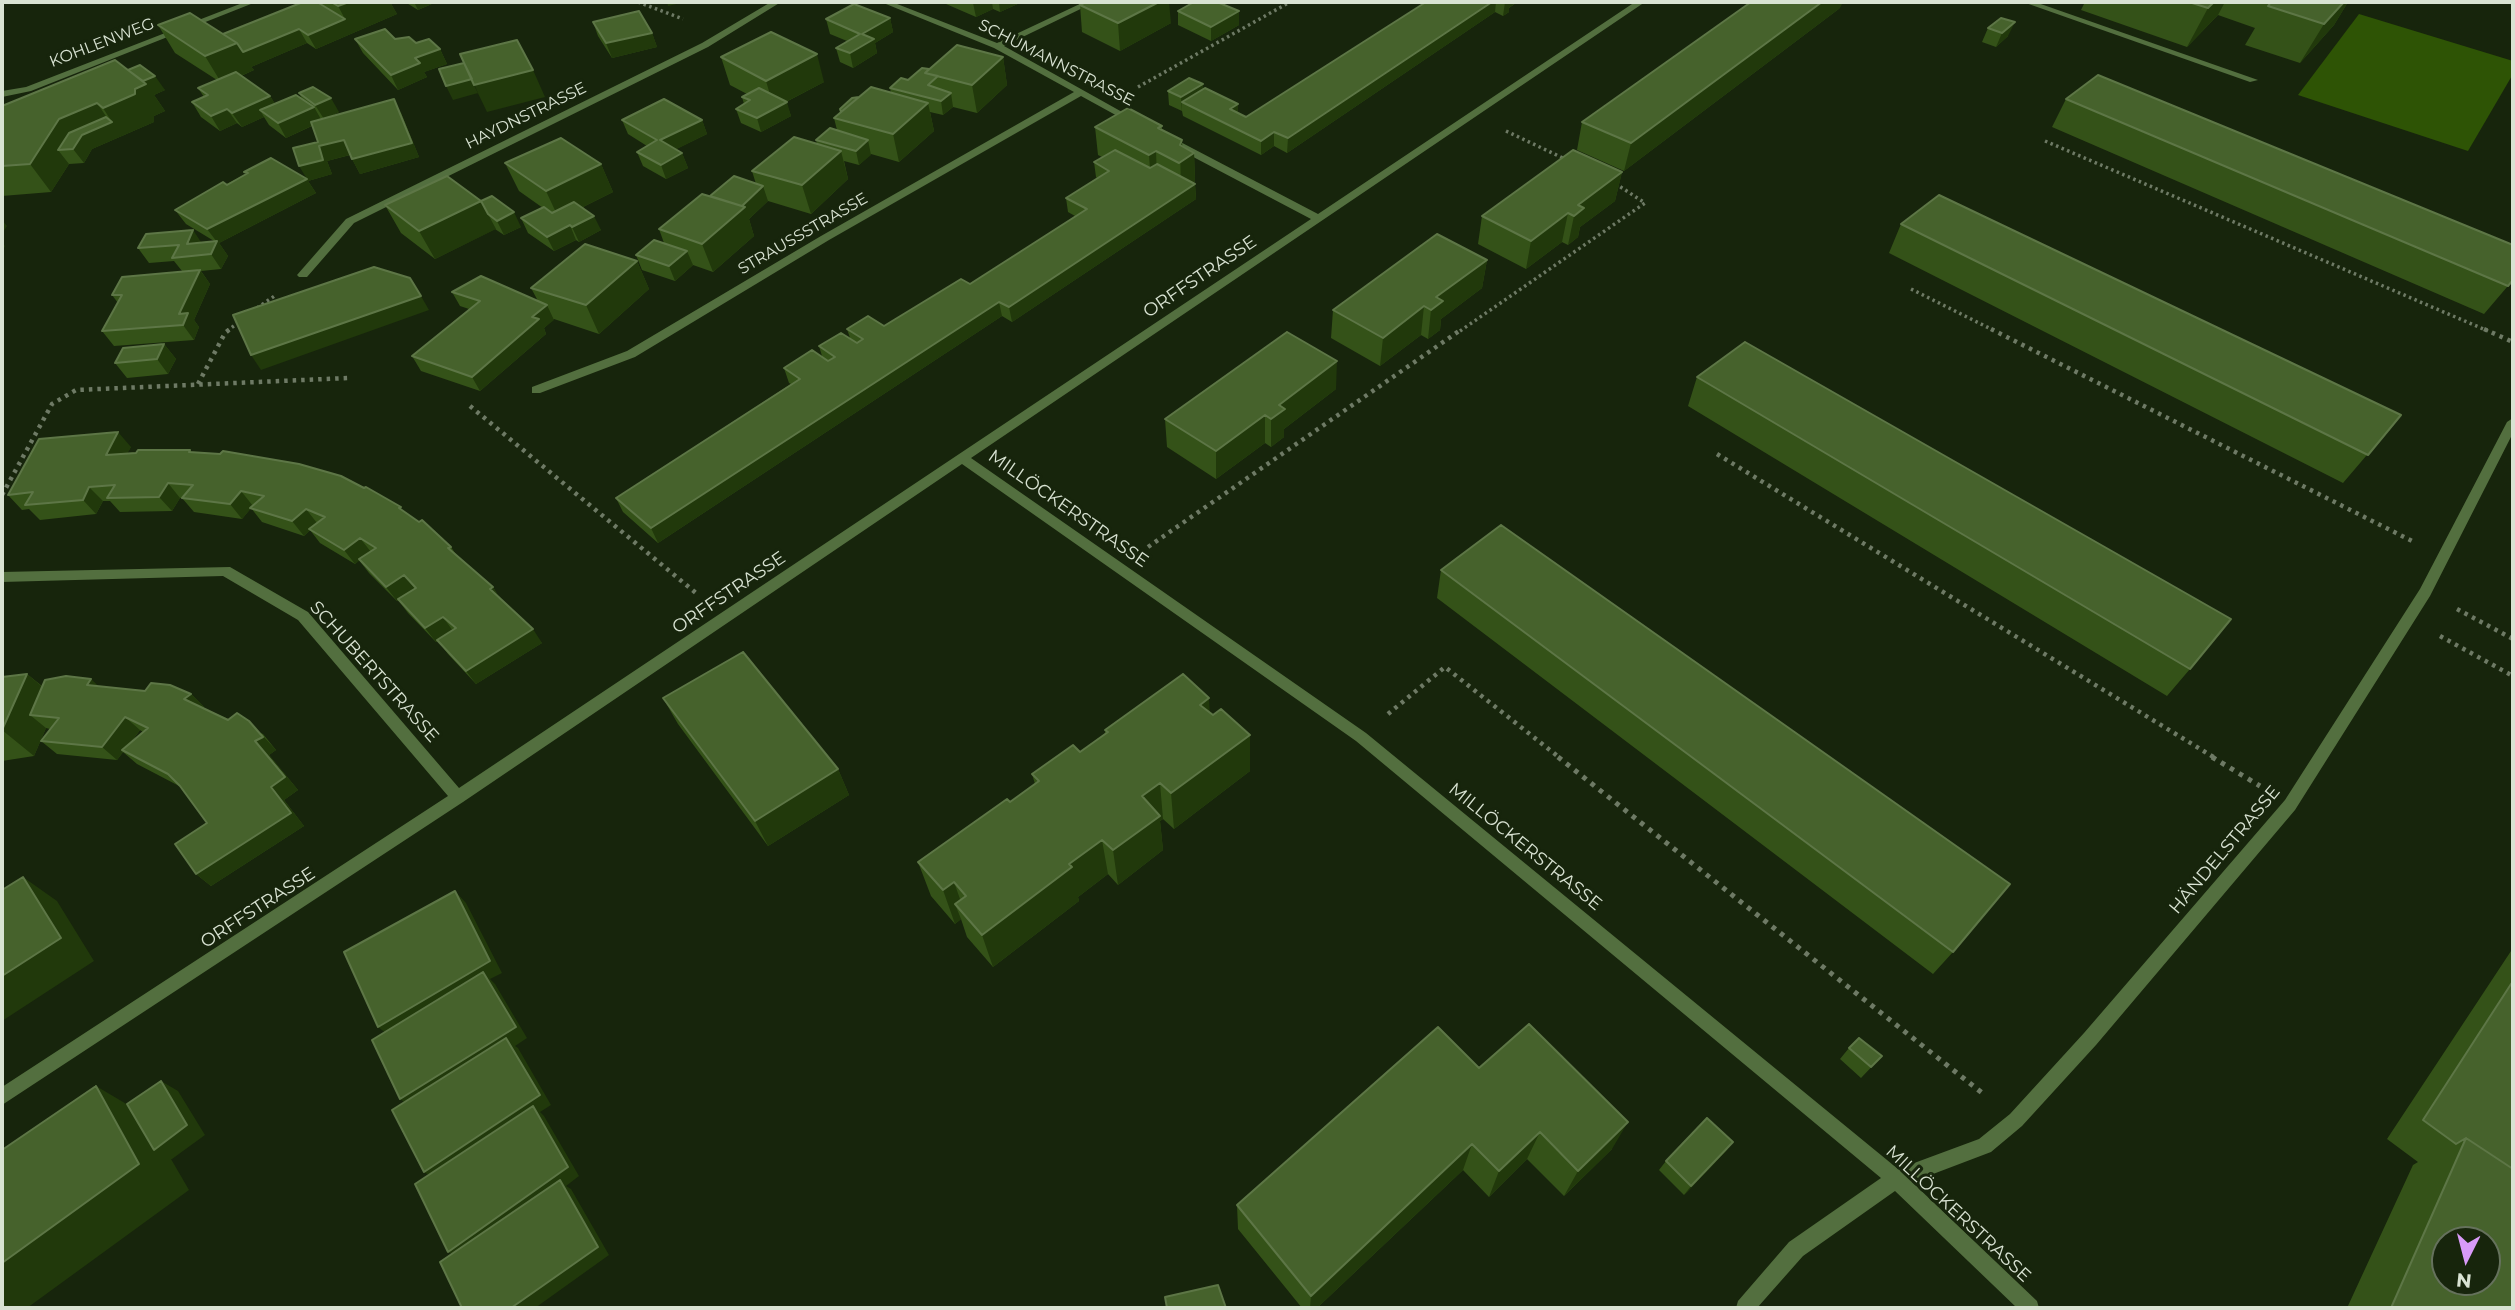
<!DOCTYPE html>
<html>
<head>
<meta charset="utf-8">
<style>
	body { margin:0 }
	#map { position:relative; width:2515px; height:1310px; overflow:hidden; background:#17250c; font-family:Montserrat,sans-serif }
	canvas { display:block }
	.frame { position:absolute; inset:0; border:4px solid #d9e3d3; pointer-events:none }
	.north { position:absolute; left:2431px; top:1226px; width:70px; height:70px; box-sizing:border-box; background:#17250c; border:2px solid #65715c; border-radius:50%; rotate:186deg; font-size:19px; font-weight:700; line-height:28px; text-align:center; color:#d9e3d3 }
	.north::after { content:''; display:block; margin:auto; width:24px; height:32px; background:#d89af8; clip-path:polygon(50% 0,100% 100%,50% 72%,0 100%) }
</style>
</head>
<body>
<div id="map">
<canvas width="2515" height="1310"></canvas>
<div class="frame"></div>
<div class="north">N</div>
</div>
<script>
const ctx = document.querySelector('canvas').getContext('2d');
ctx.lineJoin = 'round';
function fill(path, color) { ctx.fillStyle = color; ctx.fill(path, 'evenodd'); }
const toPath = rows => new Path2D(rows.map(r => 'M' + r).join(''));
function strokePath(path, color, width, dash) { ctx.strokeStyle = color; ctx.lineWidth = width; ctx.lineCap = dash ? 'butt' : 'round'; ctx.setLineDash(dash || []); ctx.stroke(path); }
function drawText(font, color, halo, rows, align = 'center') {
  ctx.font = font + ' Montserrat,sans-serif'; ctx.lineWidth = 6; ctx.setLineDash([]); ctx.textBaseline = 'middle'; ctx.strokeStyle = halo; ctx.fillStyle = color; for (const [text, x, y, turn = 0] of rows) {
    ctx.save(); ctx.translate(x, y); ctx.rotate((+turn || 0) * Math.PI / 180); ctx.textAlign = isNaN(turn) ? turn : align; if (halo) ctx.strokeText(text, 0, 0); ctx.fillText(text, 0, 0); ctx.restore();
  }
}
fill(toPath([
	[2359,14,2513,61,2513,74,2468,151,2298,95]
]), '#2e5405');
strokePath(toPath([
	[638,2,683,19],
	[1138,87,1290,2],
	[1506,131,1567,160],
	[2045,141,2488,331],
	[1911,289,1995,331],
	[257,308,276,295],
	[227,331,242,320],
	[1460,331,1645,203,1613,182]
]), '#6e7a65', 3.5, [2.5, 3.5]);
strokePath(toPath([
	[1991,329,2414,542],
	[2484,329,2513,342],
	[198,384,225,333,230,329],
	[470,406,696,593],
	[1717,454,2215,758],
	[2,495,52,404,76,390,349,378],
	[1148,547,1462,329],
	[2457,609,2513,639],
	[2440,636,2513,676],
	[1388,714,1445,667,1560,758]
]), '#6e7a65', 4.5, [3.5, 5]);
strokePath(toPath([
	[1558,757,1986,1096],
	[2212,757,2260,786]
]), '#6e7a65', 5, [4.5, 6]);
fill(toPath([
	[2023,2,2035,2,2258,80,2250,82,2023,2]
]), '#536f3f');
fill(toPath([
	[245,2,256,2,31,91,2,97,2,91,26,87,245,2],
	[771,2,781,2,708,47,354,223,307,277,299,277,297,275,346,219,702,43,771,2],
	[881,2,892,2,997,43,1084,2,1095,2,1004,46,1140,122,1132,124,1081,96,829,240,635,357,540,393,532,393,532,387,627,351,821,236,1074,92,994,48,881,2],
	[1635,2,1645,2,971,458,1366,733,1898,1169,1979,1139,2010,1114,2084,1033,2285,800,2420,589,2507,422,2513,418,2513,433,2430,596,2295,810,2096,1045,2022,1126,1991,1152,1912,1182,2037,1301,2039,1308,2017,1308,1895,1191,1803,1256,1757,1308,1736,1308,1738,1301,1789,1242,1881,1178,1356,741,962,464,463,802,2,1105,2,1087,448,796,298,620,223,576,2,582,2,572,230,567,308,612,459,788,1311,219,1161,140,1161,136,1169,136,1318,214,1635,2]
]), '#536f3f');
fill(toPath([
	[303,2,390,2,397,14,316,49,307,43,251,67,254,70,241,76,270,96,275,104,302,99,299,93,339,112,329,117,401,113,419,157,360,174,350,155,327,161,332,174,308,181,316,193,219,243,228,256,221,269,201,271,210,284,194,320,199,327,194,340,114,346,102,331,118,303,112,295,182,271,174,261,149,263,138,248,214,241,186,224,175,210,246,174,244,172,306,179,318,142,312,126,286,138,269,125,264,117,242,127,237,123,220,131,201,117,192,102,204,97,198,88,217,80,175,53,158,25,223,34],
	[405,2,434,2,434,3,418,10],
	[945,2,1022,2,1000,12,993,9,976,17,946,4],
	[1426,2,1524,2,1520,4,1516,3,1509,8,1509,12,1503,16,1495,12,1287,153,1274,146,1261,155,1183,116,1182,111,1169,105,1168,91,1203,84,1203,89,1238,113,1246,117],
	[2085,2,2348,2,2334,25,2300,63,2245,45,2255,28,2218,15,2187,47,2081,10],
	[1219,3,1239,11,1239,25,1211,41,1178,25,1178,11],
	[1080,5,1171,23,1120,51,1082,32],
	[1840,8,1624,171,1577,150,1582,122],
	[890,18,893,32,875,43,877,53,853,68,840,62,836,48,847,41,830,34,826,19],
	[593,22,652,33,657,47,612,58,598,36],
	[1988,28,2008,36,1996,47,1982,42],
	[355,39,395,39,440,49,447,64,424,72,427,77,398,90,363,53],
	[721,57,824,82,786,102,791,116,761,132,741,123,736,109,744,104,742,97,747,94,730,85],
	[1003,57,1007,85,977,113,953,107,943,115,930,112,934,131,899,162,871,154,859,165,844,161,848,179,811,214,768,201,749,219,754,236,713,272,693,265,675,281,642,270,636,255,664,243,659,229,710,196,756,184,752,171,817,144,816,140,837,130,834,118,841,113,840,109,891,93,890,88,929,69],
	[128,70,165,90,154,95,165,111,154,116,154,122,92,149,84,163,69,164,51,192,2,196,2,106],
	[2066,99,2513,280,2484,314,2052,127],
	[622,120,702,120,707,134,676,149,682,153,688,168,666,179,643,166,637,152,647,146,628,134],
	[1162,126,1162,130,1182,140,1182,147,1194,153,1195,181,1193,183,1195,184,1196,199,1012,322,1002,316,658,543,623,512,616,498,791,384,789,383,784,368,822,356,819,346,850,338,847,329,884,326,970,284,1075,216,1068,212,1066,198,1097,178,1096,177,1094,162,1102,157,1098,155,1095,127],
	[505,163,601,164,613,192,583,207,601,230,579,242,576,240,554,251,528,233,521,218,543,208,519,191],
	[1622,172,1615,201,1580,227,1578,237,1568,245,1562,242,1526,269,1478,244,1482,216],
	[481,201,521,227,504,235,495,229,435,259,401,233,385,205],
	[1901,224,2401,415,2343,483,1889,253],
	[1487,260,1482,288,1441,319,1440,330,1428,339,1421,335,1380,366,1331,338,1333,310],
	[637,261,649,289,599,334,554,319,544,328,546,334,480,391,421,371,412,356,469,309,460,306,452,292,538,301,531,288],
	[164,344,176,359,168,374,127,378,115,363],
	[1697,377,2190,669,2167,696,1688,406],
	[1336,389,1284,429,1284,437,1271,447,1265,443,1216,479,1167,447,1165,419],
	[131,447,127,453,190,450,192,452,406,513,451,547,457,556,493,587,500,599,542,643,476,684,448,654,438,641,436,642,408,613,398,600,397,601,369,573,359,560,355,564,320,543,310,530,304,536,262,522,251,508,242,519,194,512,182,498,180,498,172,511,120,512,110,501,103,501,96,514,40,520,29,509,22,510,8,495],
	[1441,570,1953,952,1933,974,1437,598],
	[27,674,42,686,99,687,191,694,204,707,203,708,263,734,276,750,269,755,298,790,284,800,304,826,211,886,196,874,207,823,181,787,137,764,123,752,117,760,57,754,41,741,50,729,46,728,34,756,2,761,2,677],
	[140,730,143,732,129,745],
	[663,698,838,769,849,795,768,846,678,724],
	[1210,713,1250,735,1250,771,1174,829,1163,819,1160,821,1163,850,1118,885,1108,874,1078,897,1079,901,993,967,967,937,961,919,955,924,931,896,918,862,1010,802,1035,784,1032,774,1080,752,1105,734,1105,730],
	[2513,948,2513,1308,2347,1308,2413,1165,2418,1162,2387,1139],
	[1849,1048,1882,1056,1861,1078,1840,1059],
	[1479,1068,1612,1149,1564,1196,1527,1159,1489,1197,1463,1170,1317,1308,1302,1308,1238,1229,1237,1205],
	[1733,1142,1725,1152,1684,1195,1659,1170,1666,1161]
]), '#345218');
fill(toPath([
	[349,2,390,2,397,14,316,49,308,35,345,19,338,6],
	[414,2,434,2,434,3,418,10],
	[667,2,685,2,668,6],
	[976,2,992,2,993,9,976,17,973,3],
	[999,2,1022,2,1000,12],
	[1159,2,1169,2,1171,23,1120,51,1118,23],
	[1492,2,1496,2,1495,12,1287,153,1288,138],
	[1505,2,1517,2,1509,8,1509,12,1503,16],
	[1822,2,1843,2,1840,8,1624,171,1631,143],
	[2214,2,2225,2,2218,15,2187,47,2208,8],
	[2344,2,2348,2,2334,25,2300,63,2324,24],
	[1239,11,1239,25,1211,41,1211,27],
	[890,18,893,32,875,43,877,53,853,68,850,53,862,34],
	[2015,22,2008,36,1996,47,2002,33],
	[299,29,307,43,251,67,254,70,222,84,205,56,237,43],
	[652,33,657,47,612,58,606,43],
	[440,49,447,64,424,72,427,77,398,90,391,75,415,58],
	[817,54,824,82,774,108,766,81],
	[1003,57,1007,85,977,113,972,85],
	[533,70,545,97,487,112,474,85],
	[155,76,165,90,154,95,165,111,154,116,154,122,92,149,84,163,73,149,58,150,69,164,51,192,30,164,59,119,97,103,110,122,112,122,103,108,135,89,137,83],
	[472,79,478,93,453,100,446,86],
	[1203,84,1204,98,1182,102,1182,112,1181,97],
	[951,93,953,107,943,115,941,101],
	[270,96,279,110,260,110,264,117,242,127,232,113],
	[331,98,339,112,324,119,315,105],
	[394,99,401,113,419,157,360,174,352,159],
	[787,102,791,116,761,132,757,118],
	[928,103,934,131,899,162,893,134],
	[1238,104,1238,118,1230,109],
	[314,107,322,121,286,138,278,123],
	[227,109,237,123,220,131,211,116],
	[702,120,707,134,665,155,660,140],
	[1274,132,1274,146,1261,155,1261,141],
	[344,140,353,154,327,161,332,174,308,181,316,193,219,243,228,256,221,269,211,254,217,242,207,229,307,179,299,166,319,146],
	[868,140,871,155,859,165,856,151],
	[1182,140,1183,161,1194,153,1195,181,1181,191,1180,145],
	[841,151,848,179,811,214,802,185],
	[1156,151,1157,179,1151,183,1149,155],
	[682,153,688,168,666,179,661,165],
	[601,164,613,192,559,219,546,191],
	[1622,172,1615,201,1580,227,1578,237,1568,245,1574,216,1578,205],
	[1195,184,1196,199,1012,322,1009,307],
	[763,186,768,201,749,219,754,236,713,272,702,244],
	[481,201,496,229,435,259,419,231],
	[514,212,521,227,504,235,497,221],
	[1568,213,1562,242,1526,269,1531,241],
	[594,216,601,230,579,242,572,227],
	[2,220,7,226,2,234],
	[570,225,576,240,554,251,547,237],
	[193,230,203,245,187,244],
	[2,242,5,246,2,252],
	[687,251,693,265,675,281,669,266],
	[1487,260,1482,288,1441,319,1440,330,1428,339,1431,310,1436,297],
	[637,261,649,289,599,334,586,305],
	[200,270,210,284,194,320,199,327,194,340,183,325,179,314],
	[421,296,429,310,261,370,251,355],
	[999,302,1002,316,658,543,651,528],
	[547,305,554,320,544,328,546,334,480,391,472,377,532,317],
	[1424,306,1421,335,1380,366,1383,338],
	[164,344,176,359,168,374,157,359],
	[1337,361,1336,389,1284,429,1284,437,1271,447,1271,419,1279,405],
	[1265,415,1265,443,1216,479,1216,451],
	[118,432,131,447,119,469,106,455],
	[168,483,180,498,172,511,159,497],
	[89,487,103,501,96,514,83,500],
	[241,491,253,506,242,519,230,504],
	[306,509,317,523,304,536,292,521],
	[360,538,371,552,355,564,344,550],
	[404,575,415,589,397,601,386,587],
	[493,587,502,602,490,589],
	[443,617,453,631,436,642,425,628],
	[533,629,542,643,476,684,466,671],
	[27,674,58,700,30,715,46,728,34,756,2,730],
	[91,679,106,693,87,685],
	[191,694,204,707,198,713,184,699],
	[1209,698,1211,735,1200,705],
	[125,717,140,730,117,760,102,747],
	[249,721,276,750,269,755,298,790,284,800,304,826,211,886,196,874,255,741],
	[1250,735,1250,771,1174,829,1171,793],
	[838,769,849,795,768,846,755,821],
	[1160,783,1163,819,1160,821,1163,850,1118,885,1113,850,1142,796],
	[1102,840,1108,874,1078,897,1079,901,993,967,982,935,1069,864],
	[23,877,57,901,94,961,2,1021,2,976],
	[954,882,966,916,955,904,961,919,955,924,943,890],
	[455,891,466,903,502,973,490,979,495,984,527,1038,515,1046,518,1048,551,1105,540,1112,544,1116,579,1176,566,1186,571,1189,609,1255,535,1308,511,1308,462,1260,448,1252,438,1181,424,1172,414,1109,400,1099,391,1037,378,1027],
	[161,1081,178,1091,205,1135,172,1159,171,1159,189,1190,27,1308,2,1308,2,1263,96,1086,145,1115],
	[1628,1122,1612,1149,1564,1196,1578,1171],
	[1540,1132,1527,1159,1489,1197,1499,1171],
	[1733,1142,1725,1152,1684,1195,1691,1186],
	[1472,1144,1463,1170,1317,1308,1310,1308,1311,1296]
]), '#21390b');
const building = toPath([
	[303,2,317,2,345,19,308,35,299,29,243,52,237,43,223,34,303,2],
	[331,2,349,2,338,6,331,2],
	[1086,2,1159,2,1118,23,1080,5,1086,2],
	[1194,2,1217,2,1239,11,1211,27,1178,11,1194,2],
	[1426,2,1492,2,1288,138,1274,132,1261,141,1182,102,1205,88,1238,104,1230,109,1246,117,1426,2],
	[1751,2,1822,2,1631,143,1582,122,1751,2],
	[2189,2,2214,2,2208,8,2189,2],
	[2271,2,2344,2,2324,24,2268,6,2271,2],
	[854,4,890,18,862,34,874,39,850,53,836,48,860,34,826,19,854,4],
	[639,11,652,33,606,43,593,22,639,11],
	[190,13,237,43,205,56,158,25,190,13],
	[2001,18,2015,22,2002,33,1988,28,2001,18],
	[385,29,395,39,409,37,416,43,429,39,440,49,415,58,420,63,391,75,355,39,385,29],
	[771,32,817,54,766,81,721,57,771,32],
	[517,40,533,70,474,85,460,54,517,40],
	[957,45,1003,57,972,85,925,73,957,45],
	[115,60,146,84,135,89,135,94,103,108,97,103,59,119,30,164,2,166,2,106,115,60],
	[464,63,472,79,446,86,439,69,464,63],
	[140,65,155,76,143,81,128,70,140,65],
	[922,68,929,69,925,73,938,76,928,85,951,93,941,101,890,88,901,78,908,80,922,68],
	[236,72,270,96,232,113,227,109,211,116,192,102,208,95,198,88,236,72],
	[2098,75,2513,245,2513,280,2508,286,2066,99,2098,75],
	[1189,78,1203,84,1181,97,1168,91,1189,78],
	[313,87,331,98,315,105,299,93,313,87],
	[871,87,928,103,893,134,834,118,871,87],
	[759,88,787,102,757,118,736,109,750,100,742,97,759,88],
	[296,95,314,107,278,123,260,110,296,95],
	[859,97,841,112,840,109,852,98,859,97],
	[394,99,412,143,352,159,344,140,319,146,323,160,299,166,293,148,318,142,311,122,394,99],
	[664,99,702,120,660,140,682,153,661,165,637,152,657,140,622,120,664,99],
	[1128,108,1162,126,1158,128,1182,140,1180,145,1194,153,1179,163,1156,151,1149,155,1095,127,1128,108],
	[106,117,112,122,82,135,73,149,58,150,69,133,106,117],
	[830,128,868,140,856,151,816,140,830,128],
	[794,137,841,151,802,185,752,171,794,137],
	[561,138,601,164,546,191,505,163,561,138],
	[1115,150,1150,168,1157,164,1195,184,1009,307,999,302,651,528,616,498,800,379,784,368,812,350,828,361,835,357,819,346,841,333,857,343,863,339,847,329,868,316,884,326,961,279,970,284,1087,209,1066,198,1109,171,1094,162,1115,150],
	[1573,150,1622,172,1578,205,1584,208,1574,216,1568,213,1531,241,1482,216,1573,150],
	[271,158,307,179,207,229,175,210,223,182,227,185,248,173,244,172,271,158],
	[447,176,481,201,419,231,385,205,447,176],
	[734,176,763,186,742,206,710,196,734,176],
	[702,194,745,207,702,244,659,229,702,194],
	[1939,195,2401,415,2368,455,1901,224,1939,195],
	[492,196,514,212,497,221,488,214,481,201,492,196],
	[574,202,594,216,572,227,570,225,547,237,521,218,544,207,552,213,574,202],
	[193,230,187,244,217,241,211,254,172,258,179,245,138,248,146,234,193,230],
	[1437,234,1487,260,1436,297,1443,301,1431,310,1424,306,1383,338,1333,310,1437,234],
	[654,240,687,251,669,266,636,255,654,240],
	[585,244,637,261,586,305,531,288,585,244],
	[374,267,410,278,421,296,251,355,233,315,374,267],
	[200,270,179,314,188,313,183,325,102,331,122,295,112,295,122,277,200,270],
	[481,276,547,305,532,317,539,319,472,377,412,356,480,301,452,292,481,276],
	[1287,332,1337,361,1279,405,1285,409,1271,419,1265,415,1216,451,1165,419,1287,332],
	[1745,342,2231,619,2190,669,1697,377,1745,342],
	[164,344,157,359,115,363,123,348,164,344],
	[118,432,106,455,136,453,138,450,190,450,189,452,220,454,223,451,299,464,341,476,364,488,366,487,401,507,399,508,419,522,422,520,451,547,448,548,493,587,490,589,533,629,466,671,437,640,456,628,443,617,425,628,398,599,416,588,404,575,386,587,359,559,376,548,360,538,344,550,309,529,325,517,306,509,292,521,250,508,264,496,241,491,230,504,182,498,193,485,168,483,159,497,107,498,115,485,89,487,83,500,25,505,33,492,8,495,39,439,118,432],
	[1501,525,2010,884,1953,952,1441,570,1501,525],
	[743,652,838,769,755,821,663,698,743,652],
	[27,674,2,730,2,677,27,674],
	[1183,674,1209,698,1200,705,1213,715,1221,709,1250,735,1171,793,1160,783,1142,796,1160,816,1113,850,1102,840,1069,864,1072,867,982,935,955,904,966,896,954,882,943,890,918,862,1007,799,1010,802,1039,781,1032,774,1073,745,1080,752,1108,732,1105,730,1183,674],
	[66,676,91,679,87,685,145,691,151,683,170,685,191,694,184,699,228,720,237,713,249,721,263,737,255,741,285,777,271,787,291,813,196,874,175,844,207,823,180,786,168,774,122,750,148,728,125,717,102,747,41,741,59,718,30,715,45,680,66,676],
	[23,877,61,938,2,976,2,890,23,877],
	[455,891,490,961,378,1027,344,952,455,891],
	[483,972,516,1027,400,1099,372,1040,483,972],
	[2513,981,2513,1169,2466,1138,2456,1144,2423,1120,2513,981],
	[1529,1024,1628,1122,1578,1171,1540,1132,1499,1171,1472,1144,1311,1296,1237,1205,1438,1027,1479,1068,1529,1024],
	[506,1038,540,1095,424,1172,392,1110,506,1038],
	[1859,1038,1882,1056,1871,1067,1849,1048,1859,1038],
	[161,1081,187,1125,154,1150,127,1104,161,1081],
	[96,1086,139,1164,2,1263,2,1150,96,1086],
	[533,1106,568,1167,448,1252,415,1184,533,1106],
	[1707,1118,1733,1142,1691,1186,1666,1161,1707,1118],
	[2466,1138,2513,1169,2513,1308,2391,1308,2466,1138],
	[2445,1240,2487,1240,2487,1282,2445,1282,2445,1240],
	[560,1180,598,1247,511,1308,462,1308,440,1262,560,1180],
	[1218,1285,1226,1308,1167,1308,1165,1297,1218,1285]
]);
fill(building, '#46622c');
strokePath(building, '#5d7646', 2);
drawText('16px', '#d9e3d3', '#17250c', [
	["KOHLENWEG",102,43,-21],
	["SCHUMANNSTRASSE",1056,63,27],
	["HAYDNSTRASSE",526,116,-26],
	["STRAUSSSTRASSE",803,234,-30]
]);
drawText('18px', '#d9e3d3', '#17250c', [
	["ORFFSTRASSE",1200,277,-34],
	["MILLÖCKERSTRASSE",1068,509,35],
	["ORFFSTRASSE",729,593,-34],
	["SCHUBERTSTRASSE",374,672,48],
	["MILLÖCKERSTRASSE",1525,847,39],
	["HÄNDELSTRASSE",2225,850,-50],
	["ORFFSTRASSE",258,908,-33],
	["MILLÖCKERSTRASSE",1958,1214,43]
]);
</script>
</body>
</html>
